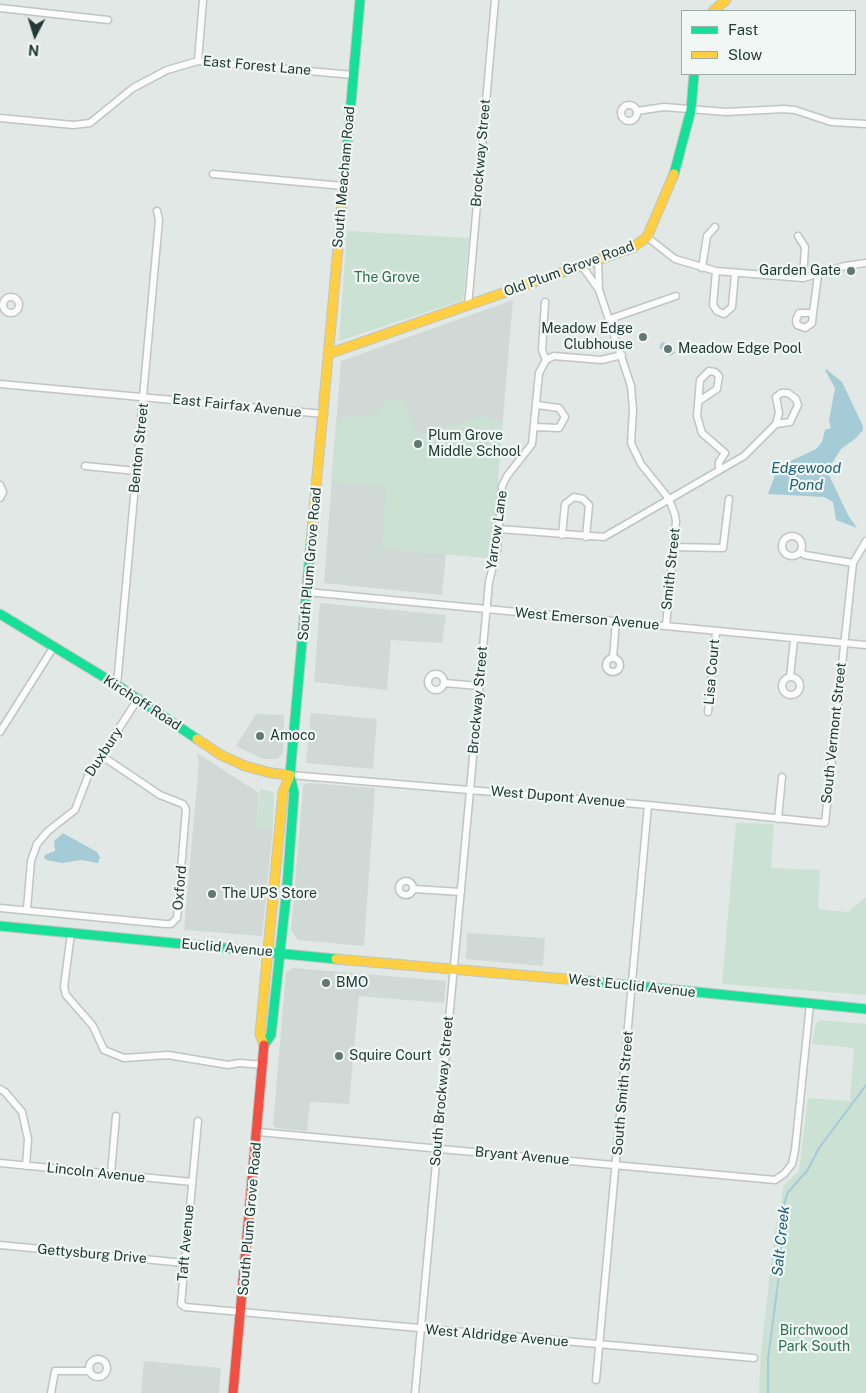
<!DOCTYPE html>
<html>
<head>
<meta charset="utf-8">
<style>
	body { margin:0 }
	#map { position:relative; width:866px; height:1393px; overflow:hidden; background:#e2e8e5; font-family:"Public Sans",sans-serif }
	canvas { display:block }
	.legend { position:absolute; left:681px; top:10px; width:175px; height:65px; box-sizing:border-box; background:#f0f7f4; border:1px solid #9daba8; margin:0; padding:6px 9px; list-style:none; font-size:15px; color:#213a35 }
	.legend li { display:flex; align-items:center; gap:10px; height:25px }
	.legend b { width:25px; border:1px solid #9daba8 }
	.north { position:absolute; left:10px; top:10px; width:50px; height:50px; -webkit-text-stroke:4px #f0f7f4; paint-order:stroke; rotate:185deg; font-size:14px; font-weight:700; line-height:20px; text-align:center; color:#213a35 }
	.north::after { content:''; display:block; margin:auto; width:18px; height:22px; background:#213a35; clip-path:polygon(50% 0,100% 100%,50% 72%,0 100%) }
</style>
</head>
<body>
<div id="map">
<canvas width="866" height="1393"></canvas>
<ul class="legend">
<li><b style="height:6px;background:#16e098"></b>Fast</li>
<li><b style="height:6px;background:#ffcf43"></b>Slow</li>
</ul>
<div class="north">N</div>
</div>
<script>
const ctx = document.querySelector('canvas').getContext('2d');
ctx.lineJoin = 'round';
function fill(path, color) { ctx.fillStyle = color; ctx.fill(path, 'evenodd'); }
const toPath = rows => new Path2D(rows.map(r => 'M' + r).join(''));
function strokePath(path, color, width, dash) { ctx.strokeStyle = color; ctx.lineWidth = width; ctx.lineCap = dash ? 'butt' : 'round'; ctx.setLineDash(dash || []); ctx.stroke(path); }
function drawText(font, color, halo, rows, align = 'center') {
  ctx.font = font + ' "Public Sans",sans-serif'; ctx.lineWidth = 4.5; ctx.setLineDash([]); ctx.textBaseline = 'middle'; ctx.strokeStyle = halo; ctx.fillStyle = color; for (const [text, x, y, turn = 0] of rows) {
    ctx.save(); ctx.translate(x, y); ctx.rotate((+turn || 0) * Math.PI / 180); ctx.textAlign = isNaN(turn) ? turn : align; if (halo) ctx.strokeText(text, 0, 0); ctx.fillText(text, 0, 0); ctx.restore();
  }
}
fill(toPath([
	[513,300,492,550,488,558,446,554,442,595,324,583,341,361],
	[320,603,446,615,442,643,391,640,387,690,314,682],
	[311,713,377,719,373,769,306,763],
	[256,714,284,715,283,753,277,759,263,759,236,746],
	[197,753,259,793,257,827,273,828,262,936,184,930,199,762],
	[310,783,375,788,364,946,298,940,291,930,303,788,304,784],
	[467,933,545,938,543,966,466,959],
	[293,968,446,981,444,1003,359,996,349,1104,310,1102,307,1131,276,1128,273,1125,286,973],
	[144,1361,221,1368,219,1393,141,1393]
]), '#d0d9d5');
fill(toPath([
	[347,231,469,238,463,300,339,341],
	[403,397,417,436,484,415,502,424,492,550,488,558,381,549,387,487,331,482,336,422,342,418,372,415,379,411,383,402],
	[260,789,274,792,273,828,257,827],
	[736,823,774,824,771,868,820,870,818,909,848,912,866,897,866,995,722,984],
	[820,1020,866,1024,866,1393,759,1393,761,1353,774,1237,784,1185,799,1171,808,1098,850,1101,854,1048,812,1044,816,1023]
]), '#cbe1d3');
fill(toPath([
	[662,342,671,346,675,353,670,356,666,351,659,348],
	[826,369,842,382,863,426,863,430,856,438,841,449,827,471,848,515,857,528,836,520,833,502,824,497,768,494,778,467,816,449,822,442,825,430,831,428,829,421,835,388,825,370],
	[63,833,97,852,100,857,98,863,81,860,62,863,47,860,44,858,45,855,55,851,54,841]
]), '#a4cbd6');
strokePath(toPath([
	[768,1393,768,1359,780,1268,783,1207,788,1192,807,1171,819,1148,866,1085]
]), '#a4cbd6', 2);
const street = toPath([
	[0,8,108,20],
	[198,61,203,0],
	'621 113a8 8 0 1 1 16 0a8 8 0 1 1-16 0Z',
	[637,111,664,107,726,112,784,109,795,110,831,122,866,124],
	[0,118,73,125,90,123,133,88,167,70,198,61,353,75],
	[213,174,343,186],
	[798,236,805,247,803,278],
	[647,237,675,259,716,271,803,278,845,266,866,263],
	[598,260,599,290],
	[582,266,599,290,631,386,633,409,631,443,641,464,669,499,675,515,676,521,666,626],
	[702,268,707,236,715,227],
	[716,271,713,305,717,311,724,314,732,307,735,273],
	'3 305a8 8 0 1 1 16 0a8 8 0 1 1-16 0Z',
	[545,302,542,350,546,360],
	[468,306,495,0],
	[813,313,799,313,796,320,797,325,805,328,812,323,813,313,818,275],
	[610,319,676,296],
	[0,384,324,414],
	[699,401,717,389,719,376,715,372,709,371,700,380,697,416,702,433,725,453,719,462,719,469],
	[535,427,559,428,565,417,559,408,537,405],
	[85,466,136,471],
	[0,485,3,492,0,498],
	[499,529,604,537,744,456,776,424,779,413,776,397,781,393,788,393,796,399,798,405,790,422,776,424],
	[562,535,565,504,574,497,583,499,589,505,586,537],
	'782 546a10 10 0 1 1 20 0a10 10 0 1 1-20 0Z',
	[673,547,723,548,729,499],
	[800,552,805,555,853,563],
	[307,592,866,645],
	[613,657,616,621],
	'606 665a7 7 0 1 1 14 0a7 7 0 1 1-14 0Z',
	'428 682a8 8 0 1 1 16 0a8 8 0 1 1-16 0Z',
	'782 686a9 9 0 1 1 18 0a9 9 0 1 1-18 0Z',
	[790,677,794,640],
	[444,683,479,686],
	[117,685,159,220,157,211],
	[708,712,716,632],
	[0,732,53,648],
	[290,775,648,805,825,823,853,563,866,541],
	[778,819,782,777],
	'399 888a7 7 0 1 1 14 0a7 7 0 1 1-14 0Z',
	[414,889,461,892],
	[0,908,165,924,171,924,177,918,186,809,183,804,160,795,102,756],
	[27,909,31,861,37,844,48,831,75,810,88,776,138,699],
	[71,933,64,987,66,995,93,1026,104,1050,124,1058,168,1055,228,1065,240,1063,263,1065],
	[0,1089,5,1092,22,1112,28,1139,26,1166],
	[198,1121,181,1304,185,1307,754,1358],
	[258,1132,775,1180,784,1174,792,1164,795,1150,810,1004],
	[0,1163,192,1182],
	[111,1174,116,1116],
	[0,1245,184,1263],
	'89 1368a9 9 0 1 1 18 0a9 9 0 1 1-18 0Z',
	[596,1380,648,805],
	[51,1393,55,1371,90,1371],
	[415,1393,489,582,497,550,502,486,507,476,532,444,539,373,546,360,554,356,601,360,622,355]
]);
const fast = toPath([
	[674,174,691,110,694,74],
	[344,183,360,0],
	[0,614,117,685,197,739],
	[0,926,336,959],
	[577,980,866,1009],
	[264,1045,271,1035,287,888,294,793,290,775,311,542]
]);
const slow = toPath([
	[713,11,726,0],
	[328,354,632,248,647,237,674,174],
	[311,542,344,183],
	[197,739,221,755,245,766,271,773,290,775],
	[336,959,577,980],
	[264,1045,260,1034,283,792,290,775]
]);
const jam = toPath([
	[233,1393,264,1045]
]);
strokePath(street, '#bfc5c2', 9);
strokePath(fast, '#bec6c3', 11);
strokePath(slow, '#bec6c3', 11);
strokePath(jam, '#bec6c3', 11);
strokePath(street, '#fbfcfb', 6);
strokePath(fast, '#16e098', 9);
strokePath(slow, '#ffcf43', 9);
strokePath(jam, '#f24e42', 9);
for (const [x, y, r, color] of [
	[851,271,5,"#657773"],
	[643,337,5,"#657773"],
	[668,349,5,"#657773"],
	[418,444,5,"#657773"],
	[260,736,5,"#657773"],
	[212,894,5,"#657773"],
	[326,983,5,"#657773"],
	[339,1056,5,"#657773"]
]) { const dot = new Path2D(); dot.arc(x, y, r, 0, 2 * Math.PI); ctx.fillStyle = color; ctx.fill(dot); strokePath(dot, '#f0f7f4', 2); }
drawText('14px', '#213a35', '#f0f7f4', [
	["East Forest Lane",257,66,5],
	["Brockway Street",481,153,-85],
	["South Meacham Road",344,177,-85],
	["Old Plum Grove Road",569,269,-20],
	["East Fairfax Avenue",237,406,6],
	["Benton Street",139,448,-84],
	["Yarrow Lane",497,530,-82],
	["South Plum Grove Road",310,564,-85],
	["Smith Street",671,569,-84],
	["West Emerson Avenue",587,619,5],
	["Lisa Court",712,672,-85],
	["Brockway Street",478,700,-85],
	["Kirchoff Road",142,703,33],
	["South Vermont Street",834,733,-84],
	["Duxbury",104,752,-57],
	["West Dupont Avenue",558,797,5],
	["Oxford",180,888,-85],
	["Euclid Avenue",227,948,5],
	["West Euclid Avenue",632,986,6],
	["South Brockway Street",442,1091,-85],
	["South Smith Street",623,1093,-85],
	["Bryant Avenue",522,1156,5],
	["Lincoln Avenue",96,1173,6],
	["South Plum Grove Road",250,1219,-85],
	["Taft Avenue",186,1243,-85],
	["Gettysburg Drive",92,1254,5],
	["West Aldridge Avenue",497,1336,5]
]);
drawText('14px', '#213a35', '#f0f7f4', [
	["Garden Gate",841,271,"right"],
	["Meadow Edge",633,329,"right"],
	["Clubhouse",633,345,"right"],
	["Meadow Edge Pool",678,349],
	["Plum Grove",428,436],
	["Middle School",428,452],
	["Amoco",270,736],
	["The UPS Store",222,894],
	["BMO",336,983],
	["Squire Court",349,1056]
], 'left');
drawText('14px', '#2c704b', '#f0f7f4', [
	["The Grove",387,278],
	["Birchwood",814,1331],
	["Park South",814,1347]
]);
drawText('italic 15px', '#1d5f74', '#f0f7f4', [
	["Edgewood",806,468],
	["Pond",806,485],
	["Salt Creek",781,1241,-84]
]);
</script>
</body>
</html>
